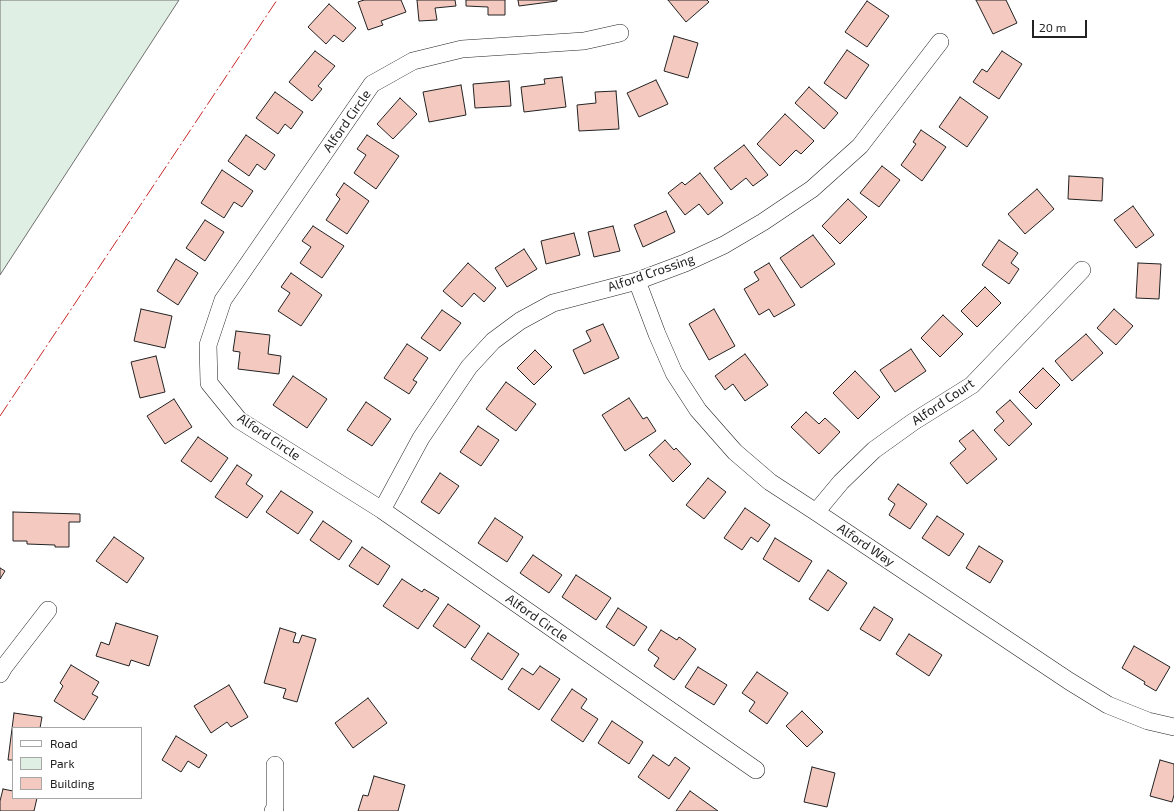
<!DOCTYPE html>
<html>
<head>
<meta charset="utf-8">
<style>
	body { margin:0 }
	#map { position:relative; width:1174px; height:811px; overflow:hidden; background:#fff; font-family:"Exo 2",sans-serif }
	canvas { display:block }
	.legend { position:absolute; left:12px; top:727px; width:130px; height:72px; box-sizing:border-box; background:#fff; border:1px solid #a7a7a7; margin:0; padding:5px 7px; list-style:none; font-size:12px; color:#222 }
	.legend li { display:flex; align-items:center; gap:8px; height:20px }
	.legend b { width:20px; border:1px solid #a7a7a7 }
	.scale { position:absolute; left:1032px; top:20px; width:55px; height:18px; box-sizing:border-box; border:2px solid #222; border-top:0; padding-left:5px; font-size:12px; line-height:14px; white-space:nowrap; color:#222; -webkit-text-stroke:3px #fff; paint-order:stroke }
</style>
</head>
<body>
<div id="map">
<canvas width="1174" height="811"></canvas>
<ul class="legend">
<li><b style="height:5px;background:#fff"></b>Road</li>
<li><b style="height:11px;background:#e0efe3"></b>Park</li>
<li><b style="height:11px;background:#f3c9c0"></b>Building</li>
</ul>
<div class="scale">20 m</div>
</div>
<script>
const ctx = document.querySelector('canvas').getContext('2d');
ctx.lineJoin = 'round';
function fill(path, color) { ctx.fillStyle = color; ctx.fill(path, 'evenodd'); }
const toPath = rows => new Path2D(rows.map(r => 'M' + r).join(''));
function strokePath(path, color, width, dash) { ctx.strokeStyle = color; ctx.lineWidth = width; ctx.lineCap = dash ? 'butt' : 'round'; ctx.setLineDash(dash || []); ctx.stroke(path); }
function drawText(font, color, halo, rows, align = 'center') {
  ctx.font = font + ' "Exo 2",sans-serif'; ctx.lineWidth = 3; ctx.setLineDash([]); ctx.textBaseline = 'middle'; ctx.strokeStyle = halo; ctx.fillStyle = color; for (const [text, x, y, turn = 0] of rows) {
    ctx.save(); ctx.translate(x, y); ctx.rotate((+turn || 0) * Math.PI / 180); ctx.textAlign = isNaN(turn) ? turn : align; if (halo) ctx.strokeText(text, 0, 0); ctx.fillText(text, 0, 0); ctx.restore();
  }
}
const green = toPath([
	[0,0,179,0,0,275,0,0]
]);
fill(green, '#e0efe3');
strokePath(green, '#6f6f6f', 1);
const building = toPath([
	[364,0,401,0,406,12,381,21,383,25,368,30,358,2,364,0],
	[417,0,455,0,456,6,435,8,437,20,419,21,417,0],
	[466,0,505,0,505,15,488,15,488,7,466,6,466,0],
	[518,0,557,0,557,1,519,6,518,0],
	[668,0,707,0,709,2,686,22,668,0],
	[976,0,1006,0,1017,23,993,34,976,0],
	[867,1,889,16,867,47,845,32,867,1],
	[329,4,356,28,343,42,334,35,326,44,308,27,329,4],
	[674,36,698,43,688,78,664,71,674,36],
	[847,50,869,65,846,99,824,83,847,50],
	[315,51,335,66,318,86,322,89,312,101,289,82,315,51],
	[1002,51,1022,64,999,99,973,82,982,69,987,72,1002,51],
	[562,77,566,107,524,112,521,87,545,84,544,79,562,77],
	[656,80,668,104,639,117,627,93,656,80],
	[509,81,511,106,475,108,473,84,509,81],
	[461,85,466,115,429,122,423,92,461,85],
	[809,87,838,113,824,129,795,103,809,87],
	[616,91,619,129,579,131,577,105,596,103,595,92,616,91],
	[275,92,303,112,291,129,285,124,278,134,256,118,275,92],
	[960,97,988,117,967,147,939,127,960,97],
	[400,98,417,114,393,139,377,124,400,98],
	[785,114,814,141,801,154,796,150,780,166,757,144,785,114],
	[921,130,946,147,922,181,901,165,916,144,913,142,921,130],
	[246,135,275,155,265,170,257,164,249,176,228,161,246,135],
	[367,135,399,156,376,189,354,173,366,155,357,149,367,135],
	[744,145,768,175,753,186,746,178,731,190,714,168,744,145],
	[882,166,900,180,879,207,860,193,882,166],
	[222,170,253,191,242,207,234,202,224,218,201,203,222,170],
	[700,173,723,203,708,215,699,204,685,215,668,193,682,182,685,185,700,173],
	[1069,176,1103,178,1102,201,1068,199,1069,176],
	[344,183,369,201,347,234,326,220,340,199,336,195,344,183],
	[1037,189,1054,209,1025,234,1008,214,1037,189],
	[848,199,867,217,840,244,822,226,848,199],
	[1133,206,1154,235,1136,248,1114,220,1133,206],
	[666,211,675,232,643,247,634,225,666,211],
	[205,220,224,232,205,261,186,248,205,220],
	[313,226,344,246,322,278,300,263,311,247,302,241,313,226],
	[613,226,620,251,594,257,588,232,613,226],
	[574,233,580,255,546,264,541,241,574,233],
	[813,235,835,264,801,288,780,258,813,235],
	[999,240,1018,253,1011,263,1019,269,1009,284,982,265,999,240],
	[524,249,537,269,507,287,495,268,524,249],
	[176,259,198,273,178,305,157,291,176,259],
	[468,263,496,288,484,302,474,293,462,307,443,291,468,263],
	[769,263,795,305,774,317,769,309,759,315,744,289,759,280,754,272,769,263],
	[1138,263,1161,264,1159,299,1136,298,1138,263],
	[291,273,322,295,301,326,278,311,290,293,281,287,291,273],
	[985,287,1001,303,977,327,961,311,985,287],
	[141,309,172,316,165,348,134,341,141,309],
	[714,309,735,346,709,360,689,324,714,309],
	[1114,309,1133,326,1116,345,1097,328,1114,309],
	[442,310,461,323,440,351,421,338,442,310],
	[943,315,963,334,940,357,921,338,943,315],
	[603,324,619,358,584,374,573,350,591,341,586,331,603,324],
	[236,331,270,335,268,354,281,356,279,374,238,369,240,352,233,351,236,331],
	[1086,334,1103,353,1072,381,1055,361,1086,334],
	[407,344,428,358,413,380,417,382,409,394,384,378,407,344],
	[911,349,926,371,895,392,880,370,911,349],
	[535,350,552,367,534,385,517,368,535,350],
	[745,354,768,385,745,401,733,384,725,390,715,376,745,354],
	[156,356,165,392,140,398,131,362,156,356],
	[1043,368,1060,385,1036,409,1019,392,1043,368],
	[855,371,880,397,858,419,833,393,855,371],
	[293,376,327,399,307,428,273,405,293,376],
	[506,382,536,404,516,431,486,409,506,382],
	[629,398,643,419,647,417,656,431,625,451,602,415,629,398],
	[174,399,192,427,165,444,147,416,174,399],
	[1010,400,1032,424,1009,446,994,430,1004,421,996,412,1010,400],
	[366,402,391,419,372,446,347,430,366,402],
	[806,412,819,424,825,418,840,432,819,454,791,427,806,412],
	[478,426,499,440,481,466,460,452,478,426],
	[973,430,997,459,967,484,950,463,966,449,959,441,973,430],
	[198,437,228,458,211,482,181,461,198,437],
	[665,440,674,450,676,448,691,464,673,482,649,455,665,440],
	[237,465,252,475,246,484,263,496,247,518,215,497,237,465],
	[440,473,459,486,439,514,421,502,440,473],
	[708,478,726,492,704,519,686,505,708,478],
	[898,484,927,504,910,529,889,515,895,504,888,499,898,484],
	[281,491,313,512,298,534,266,512,281,491],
	[745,508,770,525,758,542,751,537,742,550,724,538,745,508],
	[13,512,80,514,80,522,69,522,69,547,55,547,55,545,27,544,27,541,13,541,13,512],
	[937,516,964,534,949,556,922,538,937,516],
	[495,518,523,537,507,562,478,543,495,518],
	[323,521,352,541,339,560,310,540,323,521],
	[114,537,144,558,127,583,96,561,114,537],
	[775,538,812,561,799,582,763,559,775,538],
	[979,546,1003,561,990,583,966,568,979,546],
	[362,547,390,566,378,585,349,566,362,547],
	[533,555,562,575,549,593,520,573,533,555],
	[0,568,5,571,0,579,0,568],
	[828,570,847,583,828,611,809,599,828,570],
	[576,575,611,598,596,620,562,597,576,575],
	[402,579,422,592,424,589,439,598,418,629,383,606,402,579],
	[448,604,480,626,465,648,433,626,448,604],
	[874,607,893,619,880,641,860,629,874,607],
	[618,608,647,627,634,646,606,627,618,608],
	[116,623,158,636,149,666,131,660,129,666,96,656,101,642,109,645,116,623],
	[280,628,296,633,293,642,299,643,302,635,316,639,297,702,283,698,286,689,264,683,280,628],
	[661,630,677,640,679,637,696,649,674,680,654,666,659,658,648,650,661,630],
	[488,633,519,654,502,680,471,659,488,633],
	[909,634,942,655,929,676,896,654,909,634],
	[1134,646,1170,667,1156,691,1144,684,1145,682,1122,668,1134,646],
	[71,665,99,682,92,694,98,697,84,720,54,701,63,686,60,683,71,665],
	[540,666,560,679,539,710,508,689,522,668,533,675,540,666],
	[698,667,727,685,714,705,685,687,698,667],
	[757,672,788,693,767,724,749,711,755,702,742,693,757,672],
	[229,685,248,717,231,727,227,722,211,733,194,706,229,685],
	[572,689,587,699,581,708,598,719,583,742,551,720,572,689],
	[368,698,387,723,353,748,335,723,368,698],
	[802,711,823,732,807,747,786,726,802,711],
	[14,713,42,717,40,728,13,728,13,760,8,760,14,713],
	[612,721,643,742,629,764,598,743,612,721],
	[176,736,207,755,199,768,188,761,181,772,162,760,176,736],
	[653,755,669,766,675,757,690,768,669,799,638,777,653,755],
	[1160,760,1174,764,1174,795,1172,802,1150,796,1160,760],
	[812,767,835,773,827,807,804,802,812,767],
	[374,776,405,785,398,811,358,811,363,795,368,796,374,776],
	[3,789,13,791,13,798,37,798,34,811,0,811,0,801,3,789],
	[690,791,718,811,676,811,690,791]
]);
fill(building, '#f3c9c0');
strokePath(building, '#222', 1);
const street = toPath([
	[620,33,584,41,462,49,413,61,372,84,223,300,208,345,209,383,239,420,382,510,756,770],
	[637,281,657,334,674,373,698,410,735,452,770,482,816,512,1069,681,1108,705,1148,721,1174,727],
	[382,510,421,438,469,367,493,341,520,321,553,303,637,281,685,263,724,245,763,222,812,189,860,146,940,42],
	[816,512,841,482,874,450,913,422,972,385,1082,270],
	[0,674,4,667,48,610],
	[273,811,275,808,275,765]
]);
strokePath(street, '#222', 18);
strokePath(street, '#fff', 17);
strokePath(toPath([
	[0,416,277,0]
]), '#c62828', 1, [14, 3, 2, 3]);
drawText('13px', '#222', '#fff', [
	["Alford Circle",347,121,-55],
	["Alford Crossing",651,273,-19],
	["Alford Court",943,402,-34],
	["Alford Circle",269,437,34],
	["Alford Way",866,545,34],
	["Alford Circle",537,618,35]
]);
</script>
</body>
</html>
